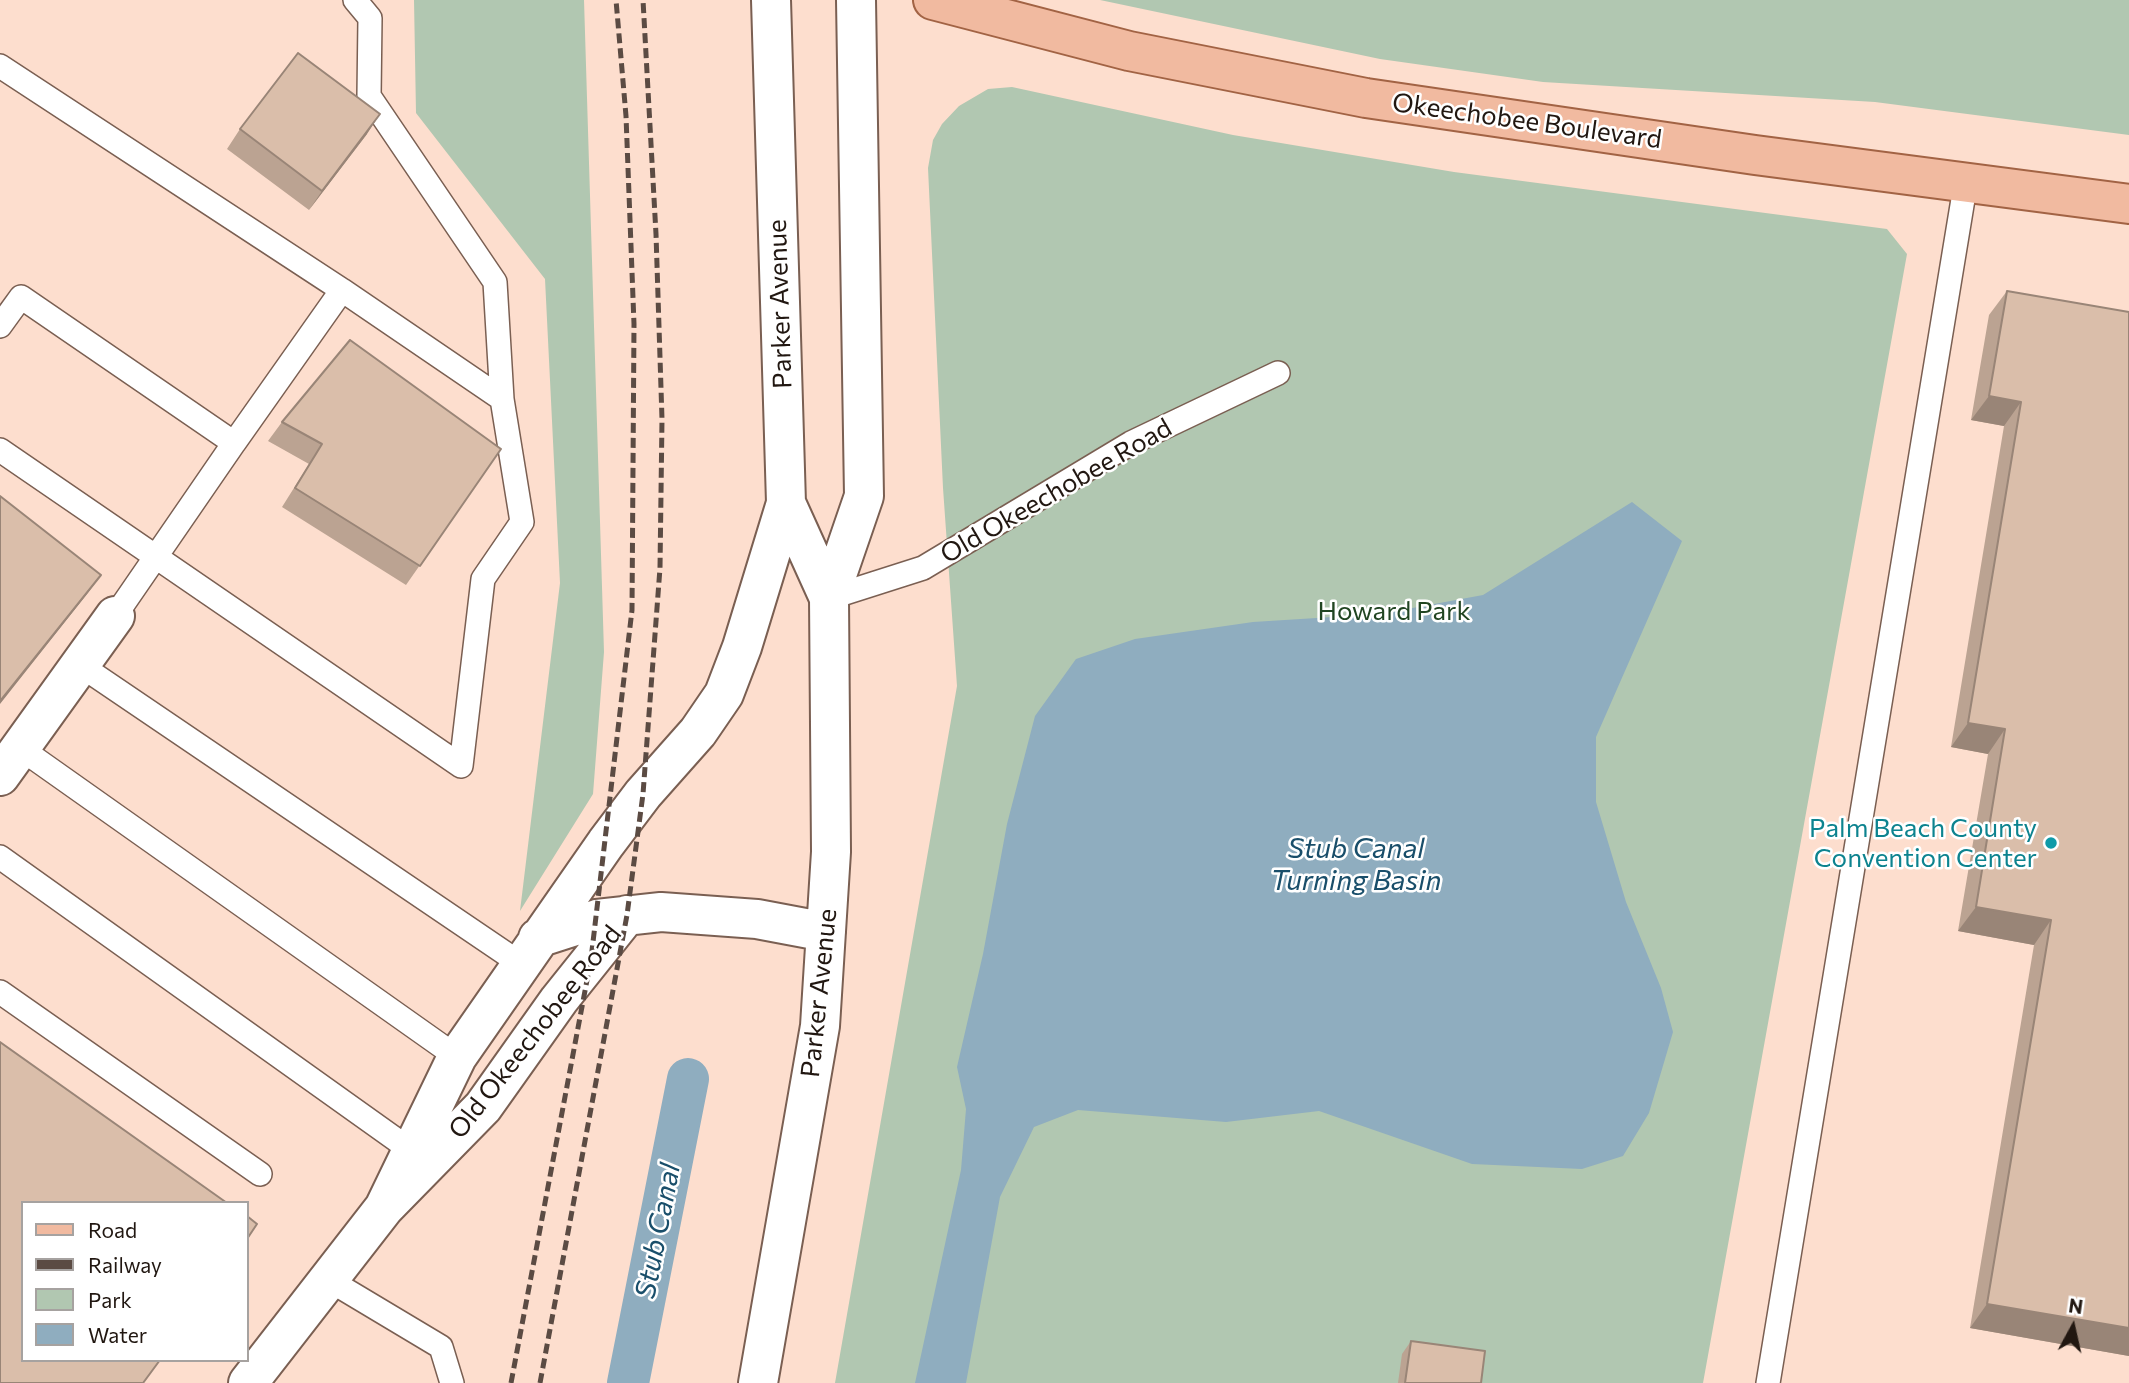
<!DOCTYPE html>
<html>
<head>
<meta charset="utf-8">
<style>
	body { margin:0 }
	#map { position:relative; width:2129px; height:1383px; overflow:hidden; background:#fddece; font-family:Commissioner,sans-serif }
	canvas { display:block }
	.legend { position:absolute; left:21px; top:1201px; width:228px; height:161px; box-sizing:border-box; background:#fff; border:2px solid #a6a2a0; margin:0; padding:9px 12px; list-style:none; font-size:21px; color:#211711 }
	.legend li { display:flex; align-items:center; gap:14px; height:35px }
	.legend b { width:35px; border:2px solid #a6a2a0 }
	.north { position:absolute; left:2038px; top:1292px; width:70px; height:70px; -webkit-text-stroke:5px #fff; paint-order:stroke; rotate:8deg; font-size:19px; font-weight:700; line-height:28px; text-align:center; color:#211711 }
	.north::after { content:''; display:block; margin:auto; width:24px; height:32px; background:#211711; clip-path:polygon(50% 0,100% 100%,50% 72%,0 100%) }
</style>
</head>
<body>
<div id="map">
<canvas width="2129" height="1383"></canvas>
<ul class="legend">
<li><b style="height:9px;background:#f1baa0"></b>Road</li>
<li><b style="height:9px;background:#5b4b43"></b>Railway</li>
<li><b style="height:19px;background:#b1c7b1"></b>Park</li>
<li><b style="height:19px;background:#8fadbf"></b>Water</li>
</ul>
<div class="north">N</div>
</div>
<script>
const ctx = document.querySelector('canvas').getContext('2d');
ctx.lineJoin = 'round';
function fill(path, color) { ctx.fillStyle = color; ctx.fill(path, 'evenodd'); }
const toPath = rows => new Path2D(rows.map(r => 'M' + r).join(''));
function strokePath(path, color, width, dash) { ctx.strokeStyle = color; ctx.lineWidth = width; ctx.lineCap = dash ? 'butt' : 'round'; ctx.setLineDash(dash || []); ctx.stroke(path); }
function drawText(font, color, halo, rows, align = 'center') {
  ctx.font = font + ' Commissioner,sans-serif'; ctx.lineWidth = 5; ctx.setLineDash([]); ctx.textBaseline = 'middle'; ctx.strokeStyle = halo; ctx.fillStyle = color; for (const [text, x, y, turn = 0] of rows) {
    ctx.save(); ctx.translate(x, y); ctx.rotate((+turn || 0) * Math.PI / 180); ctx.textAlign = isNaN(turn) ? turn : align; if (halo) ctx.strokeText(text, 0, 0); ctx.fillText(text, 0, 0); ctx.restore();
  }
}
fill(toPath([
	[414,0,584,0,604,652,593,794,520,911,560,583,545,279,416,113],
	[1100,0,2129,0,2129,135,1875,102,1543,82,1380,59],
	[1012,87,1233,135,1454,172,1887,229,1907,254,1703,1383,835,1383,957,686,943,488,928,168,933,140,942,124,959,106,988,89]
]), '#b1c7b1');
fill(toPath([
	[1632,502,1682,541,1596,737,1596,802,1626,902,1661,988,1673,1032,1649,1113,1623,1156,1582,1169,1472,1164,1319,1111,1226,1122,1078,1110,1034,1127,1000,1197,966,1383,915,1383,961,1170,966,1109,957,1067,983,954,1007,824,1035,716,1076,659,1135,639,1253,622,1380,614,1483,595]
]), '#8fadbf');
strokePath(toPath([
	[628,1383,688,1079]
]), '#8fadbf', 42);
const service = toPath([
	[355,0,370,18,369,96,495,282,502,399],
	[0,66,342,290],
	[0,326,21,297,234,443,115,616],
	[0,450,461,766,483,579,522,522,502,399,342,290,234,443],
	[829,598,923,568,1131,443,1278,373],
	[80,665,521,964],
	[20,748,457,1057],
	[0,857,412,1151],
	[0,992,260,1174],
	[329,1280,441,1347,452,1383],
	[1768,1383,1966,181]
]);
const minor = toPath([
	[0,776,115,616]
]);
const tertiary = toPath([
	[771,0,786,503,829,598],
	[538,938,597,919,661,912,757,919,826,932],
	[384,1208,457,1057,606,843,643,794,698,732,724,694,742,647,786,503],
	[248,1383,384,1208,483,1107,559,1000,627,915],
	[758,1383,820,1026,831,852,829,598,864,496,856,0]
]);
const primary = toPath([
	[933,0,1129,51,1366,98,1755,155,2129,204]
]);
strokePath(service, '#7a5f52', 26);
strokePath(minor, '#7a5f52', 42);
strokePath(tertiary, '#7a5f52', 42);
strokePath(primary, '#a26344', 42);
strokePath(service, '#fff', 23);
strokePath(minor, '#fff', 38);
strokePath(tertiary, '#fff', 38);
strokePath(primary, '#f1baa0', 38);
strokePath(toPath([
	[511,1383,591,959,632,610,634,324,626,116,616,0],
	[540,1383,627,915,643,794,660,568,662,419,656,234,643,0]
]), '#5b4b43', 5, [10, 5]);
fill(toPath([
	[240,129,367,134,309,210,227,149],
	[2007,291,2129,312,2129,1356,1970,1328,2034,945,1958,931,1988,754,1951,747,2004,426,1971,420,1989,315],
	[282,422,501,449,406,585,282,507,309,464,268,441],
	[1411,1341,1481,1383,1398,1383,1402,1354]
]), '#bba392');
fill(toPath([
	[380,114,367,134,309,210,322,191],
	[1989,396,2021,402,2004,426,1971,420],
	[101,575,87,594,0,704,0,701],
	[1968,723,2005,729,1988,754,1951,747],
	[1976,907,2051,920,2034,945,1958,931],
	[1987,1304,2129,1328,2129,1356,1970,1328]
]), '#998577');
const building = toPath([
	[298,53,380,114,322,191,240,129,298,53],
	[2007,291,2129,312,2129,1328,1987,1304,2051,920,1976,907,2005,729,1968,723,2021,402,1989,396,2007,291],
	[350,340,501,449,420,566,295,488,322,444,282,422,350,340],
	[0,496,101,575,0,701,0,496],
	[0,1042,227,1203,23,1203,23,1360,160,1360,143,1383,0,1383,0,1042],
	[247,1216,257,1224,247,1239,247,1216],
	[1411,1341,1485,1351,1481,1383,1405,1383,1411,1341]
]);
fill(building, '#dabeaa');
strokePath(building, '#998577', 2);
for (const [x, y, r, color] of [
	[2051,843,7,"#0f9aa8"]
]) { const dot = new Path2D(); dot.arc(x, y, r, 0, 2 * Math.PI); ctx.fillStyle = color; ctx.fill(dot); strokePath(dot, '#fff', 2.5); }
drawText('26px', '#211711', '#fff', [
	["Okeechobee Boulevard",1527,121,8],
	["Parker Avenue",780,304,-92],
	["Old Okeechobee Road",1056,491,-30],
	["Parker Avenue",819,993,-84],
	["Old Okeechobee Road",535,1032,-52]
]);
drawText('26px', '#214522', '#fff', [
	["Howard Park",1394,611]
]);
drawText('26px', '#0d838f', '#fff', [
	["Palm Beach County",2037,828],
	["Convention Center",2037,858]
], 'right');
drawText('italic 28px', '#194e6a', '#fff', [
	["Stub Canal",1356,849],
	["Turning Basin",1356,881],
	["Stub Canal",658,1231,-79]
]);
</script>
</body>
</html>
